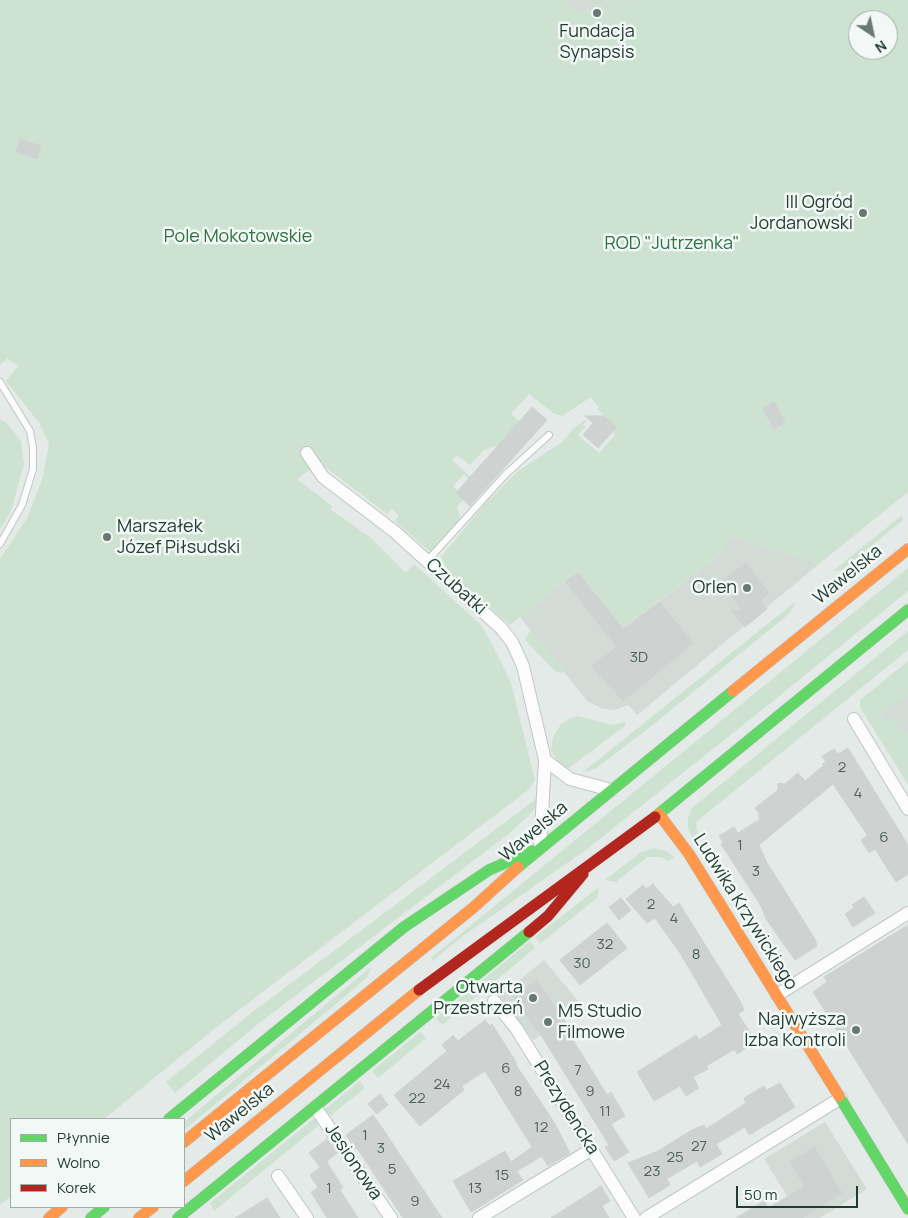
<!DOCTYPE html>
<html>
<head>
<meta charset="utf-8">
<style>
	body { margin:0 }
	#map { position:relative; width:908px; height:1218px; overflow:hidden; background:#e4eae7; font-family:Manrope,sans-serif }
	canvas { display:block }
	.legend { position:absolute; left:10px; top:1118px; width:175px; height:90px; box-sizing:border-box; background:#f2f8f5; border:1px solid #9fada7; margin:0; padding:6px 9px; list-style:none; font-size:15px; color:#233c32 }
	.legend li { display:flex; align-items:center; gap:10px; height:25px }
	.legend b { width:25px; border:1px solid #9fada7 }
	.north { position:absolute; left:848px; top:10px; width:50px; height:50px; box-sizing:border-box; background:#f2f8f5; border:1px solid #9fada7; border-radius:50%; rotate:146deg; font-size:14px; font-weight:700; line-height:20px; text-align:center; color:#233c32 }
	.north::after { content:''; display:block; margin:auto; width:18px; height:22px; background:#677971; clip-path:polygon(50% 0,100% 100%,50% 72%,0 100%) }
	.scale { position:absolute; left:736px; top:1186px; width:122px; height:22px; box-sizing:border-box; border:2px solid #233c32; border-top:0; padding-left:6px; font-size:15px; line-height:18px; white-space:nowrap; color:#233c32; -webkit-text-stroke:4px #f2f8f5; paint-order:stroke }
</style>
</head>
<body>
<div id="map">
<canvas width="908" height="1218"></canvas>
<ul class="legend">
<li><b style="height:6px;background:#63d668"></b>Płynnie</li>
<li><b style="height:6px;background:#ff974d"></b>Wolno</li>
<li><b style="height:6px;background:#b3261e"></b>Korek</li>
</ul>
<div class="north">N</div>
<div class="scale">50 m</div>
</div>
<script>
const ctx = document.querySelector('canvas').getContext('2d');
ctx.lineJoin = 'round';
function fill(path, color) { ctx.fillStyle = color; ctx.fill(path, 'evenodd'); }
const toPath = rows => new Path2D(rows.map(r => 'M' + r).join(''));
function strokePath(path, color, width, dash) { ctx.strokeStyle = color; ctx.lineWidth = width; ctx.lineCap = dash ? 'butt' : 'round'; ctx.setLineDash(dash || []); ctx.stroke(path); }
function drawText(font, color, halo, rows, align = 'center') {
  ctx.font = font + ' Manrope,sans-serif'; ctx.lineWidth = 5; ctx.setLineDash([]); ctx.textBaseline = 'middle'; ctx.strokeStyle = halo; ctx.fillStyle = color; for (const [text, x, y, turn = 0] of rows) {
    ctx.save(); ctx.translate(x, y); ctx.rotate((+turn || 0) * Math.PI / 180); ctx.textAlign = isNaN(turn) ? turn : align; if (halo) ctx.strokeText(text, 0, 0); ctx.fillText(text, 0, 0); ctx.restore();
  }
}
fill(toPath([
	[556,0,631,0,612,25,595,29],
	[730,536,819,564,637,715,628,705,615,710,603,709,587,701,520,617,578,571,624,628,719,555],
	[908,669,908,784,860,707],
	[544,960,584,1008,533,1040,500,996],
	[825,1122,867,1189,820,1218,801,1218,764,1159]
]), '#d2dbd6');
fill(toPath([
	[0,0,566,0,564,2,583,15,599,2,609,10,611,7,603,0,620,0,626,4,630,0,908,0,908,492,819,564,730,536,719,555,623,628,578,571,510,625,448,571,441,557,483,506,518,471,562,442,573,429,588,418,583,425,585,427,578,435,599,453,615,435,613,431,617,427,597,409,599,408,591,397,562,416,553,413,529,394,511,414,534,434,526,443,511,431,498,445,484,450,470,465,457,455,452,460,485,490,483,492,464,474,453,486,464,499,457,507,461,519,431,553,395,521,399,515,392,509,387,514,324,466,322,461,297,479,332,506,331,510,370,537,406,573,414,564,480,624,490,640,511,683,535,780,528,790,218,1026,104,1119,11,1119,11,1196,0,1205,0,559,27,518,43,477,49,444,40,424,6,381,18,366,7,358,0,365],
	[858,20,888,20,888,50,858,50],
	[0,420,6,422,21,441,24,464,11,511,0,530],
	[902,515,903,520,842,570,833,571],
	[908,568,908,591,777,698,587,849,466,934,433,960,431,958],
	[795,602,790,613,649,728,595,769,583,772],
	[531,630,565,671,561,673,555,671,525,640],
	[908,631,908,650,696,822,699,842,695,844,688,828,688,818,692,808],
	[908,661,908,694,881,714,884,720,894,719,904,734,908,732,908,784,860,707,860,700],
	[578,716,613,725,624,722,626,725,565,771,558,763,551,750,553,737,561,724,571,718],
	[536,799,535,808,529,815,510,833,258,1024,175,1093,166,1082,250,1014],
	[656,848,668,852,674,857,668,861,661,857,647,857,616,882,605,880,641,852],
	[599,887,598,897,540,944,535,937],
	[530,941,535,948,442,1025,436,1018],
	[372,966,367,977,354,989,184,1130,184,1122],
	[420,1032,426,1038,378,1078,372,1071],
	[360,1081,365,1088,331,1115,325,1114,323,1111],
	[316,1117,318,1126,214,1211,210,1203]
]), '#cee2d2');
const building = toPath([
	[20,139,41,146,37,159,16,152,20,139],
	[774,402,785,422,774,429,763,409,774,402],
	[532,407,547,420,470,506,456,493,532,407],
	[585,416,604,416,617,427,598,448,583,435,593,423,585,416],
	[746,563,769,593,760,600,767,609,745,627,731,610,743,611,721,582,746,563],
	[578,573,623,629,659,602,693,643,623,701,592,666,617,647,566,582,578,573],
	[848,748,908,845,908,874,896,882,875,849,869,853,861,840,867,836,866,833,833,784,759,845,766,861,815,939,817,946,795,960,766,919,761,906,721,844,723,842,719,836,734,827,738,833,760,819,758,816,760,814,755,808,778,790,778,783,785,784,798,773,805,781,824,765,822,764,826,762,822,756,834,749,838,754,848,748],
	[653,884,673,907,679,903,739,999,744,1010,738,1014,754,1038,746,1043,748,1047,737,1054,735,1049,706,1066,708,1069,693,1077,699,1088,686,1096,680,1086,654,1101,637,1072,696,1035,699,1040,722,1025,680,953,655,918,647,923,626,899,643,885,646,889,653,884],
	[864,897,875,913,853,927,845,914,854,908,852,905,864,897],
	[621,898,631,910,619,920,609,907,621,898],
	[607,923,627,948,580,985,560,960,607,923],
	[908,925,908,1144,813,992,827,982,824,977,908,925],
	[536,980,576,1037,573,1040,607,1095,611,1092,625,1116,611,1124,629,1152,614,1161,605,1147,609,1145,541,1035,511,994,522,986,525,989,536,980],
	[485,1020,490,1026,492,1024,513,1057,517,1064,516,1065,554,1122,570,1153,548,1166,542,1156,517,1171,523,1180,471,1212,453,1181,505,1151,511,1162,532,1147,485,1071,462,1086,464,1090,420,1126,394,1095,447,1051,442,1045,453,1035,458,1041,485,1020],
	[780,1083,795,1107,749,1135,745,1127,716,1144,722,1154,700,1167,697,1161,680,1171,667,1179,670,1185,649,1198,628,1163,658,1151,692,1130,704,1125,706,1129,746,1103,744,1098,764,1086,767,1090,780,1083],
	[380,1094,388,1105,377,1114,368,1104,380,1094],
	[373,1115,381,1126,442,1218,403,1218,357,1148,355,1149,346,1135,373,1115],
	[327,1139,337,1153,320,1167,309,1153,327,1139],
	[814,1147,842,1193,802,1218,736,1218,764,1201,768,1208,805,1187,790,1162,814,1147],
	[327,1162,343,1188,340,1190,358,1218,327,1218,311,1192,318,1188,310,1175,327,1162],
	[601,1186,610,1201,602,1206,609,1218,551,1218,601,1186],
	[267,1198,280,1218,235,1218,267,1198]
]);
fill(building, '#ced3d1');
strokePath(building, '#cdd3d0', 1);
const lane = toPath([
	[0,382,30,431,33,448,33,469,22,505,0,544],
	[427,561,506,474,549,435]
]);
const street = toPath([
	[307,453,323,477,395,532,501,628,512,642,523,666,545,760,540,848],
	[854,719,908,809],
	[545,760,570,779,611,790],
	[777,995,908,913],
	[494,1001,516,1028,634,1218],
	[315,1107,391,1218],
	[278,1176,307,1218],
	[479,1218,592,1149],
	[646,1218,841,1098]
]);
const fast = toPath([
	[655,817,908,610],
	[518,867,733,691],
	[839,1096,908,1209],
	[169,1119,404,927,489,870,532,851],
	[91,1218,104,1207],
	[178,1218,529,932]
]);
const slow = toPath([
	[733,691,908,549],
	[659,814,689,854,839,1096],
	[184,1142,474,907,518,867],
	[184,1181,419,990],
	[49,1218,62,1207],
	[139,1218,153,1207]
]);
const jam = toPath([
	[529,932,548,916,583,874],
	[419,990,655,817]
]);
strokePath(lane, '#c1c7c4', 8);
strokePath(street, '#c1c7c4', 14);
strokePath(fast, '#c0c7c4', 12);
strokePath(slow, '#c0c7c4', 12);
strokePath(jam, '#c0c7c4', 12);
strokePath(lane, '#fbfcfb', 6);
strokePath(street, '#fbfcfb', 12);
strokePath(fast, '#63d668', 11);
strokePath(slow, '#ff974d', 11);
strokePath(jam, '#b3261e', 11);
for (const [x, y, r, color] of [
	[597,13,5,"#677971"],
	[863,213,5,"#677971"],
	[107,537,5,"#677971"],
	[747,588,5,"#677971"],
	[533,998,5,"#677971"],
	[548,1022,5,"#677971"],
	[856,1030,5,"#677971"]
]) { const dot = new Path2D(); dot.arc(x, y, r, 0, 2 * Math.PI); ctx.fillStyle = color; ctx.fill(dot); strokePath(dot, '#f2f8f5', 2); }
drawText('15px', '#4e625a', null, [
	["3D",639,658],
	["2",842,768],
	["4",858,794],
	["6",884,838],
	["1",740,846],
	["3",756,872],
	["2",651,905],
	["4",674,919],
	["32",605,945],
	["8",696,955],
	["30",582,964],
	["6",506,1069],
	["7",578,1071],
	["24",442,1085],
	["8",518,1092],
	["9",590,1092],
	["22",417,1099],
	["11",605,1112],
	["12",541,1128],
	["1",365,1136],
	["27",699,1147],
	["3",381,1149],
	["25",675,1158],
	["5",392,1170],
	["23",652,1172],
	["15",502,1176],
	["1",329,1189],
	["13",475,1189],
	["9",415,1202]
]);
drawText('18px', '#233c32', '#f2f8f5', [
	["Fundacja",597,32,"center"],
	["Synapsis",597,53,"center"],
	["III Ogród",853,203],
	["Jordanowski",853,224],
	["Marszałek",117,527,"left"],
	["Józef Piłsudski",117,548,"left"],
	["Orlen",737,588],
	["Otwarta",523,988],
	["Przestrzeń",523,1009],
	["M5 Studio",558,1012,"left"],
	["Filmowe",558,1033,"left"],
	["Najwyższa",846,1020],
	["Izba Kontroli",846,1041]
], 'right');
drawText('18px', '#2f7141', '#f2f8f5', [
	["Pole Mokotowskie",238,237],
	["ROD \"Jutrzenka\"",672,244]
]);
drawText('18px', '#233c32', '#f2f8f5', [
	["Wawelska",848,575,-39],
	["Czubatki",456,587,42],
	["Wawelska",534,832,-40],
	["Ludwika Krzywickiego",745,912,58],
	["Prezydencka",566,1108,58],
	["Wawelska",240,1113,-39],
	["Jesionowa",353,1162,56]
]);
</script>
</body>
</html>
